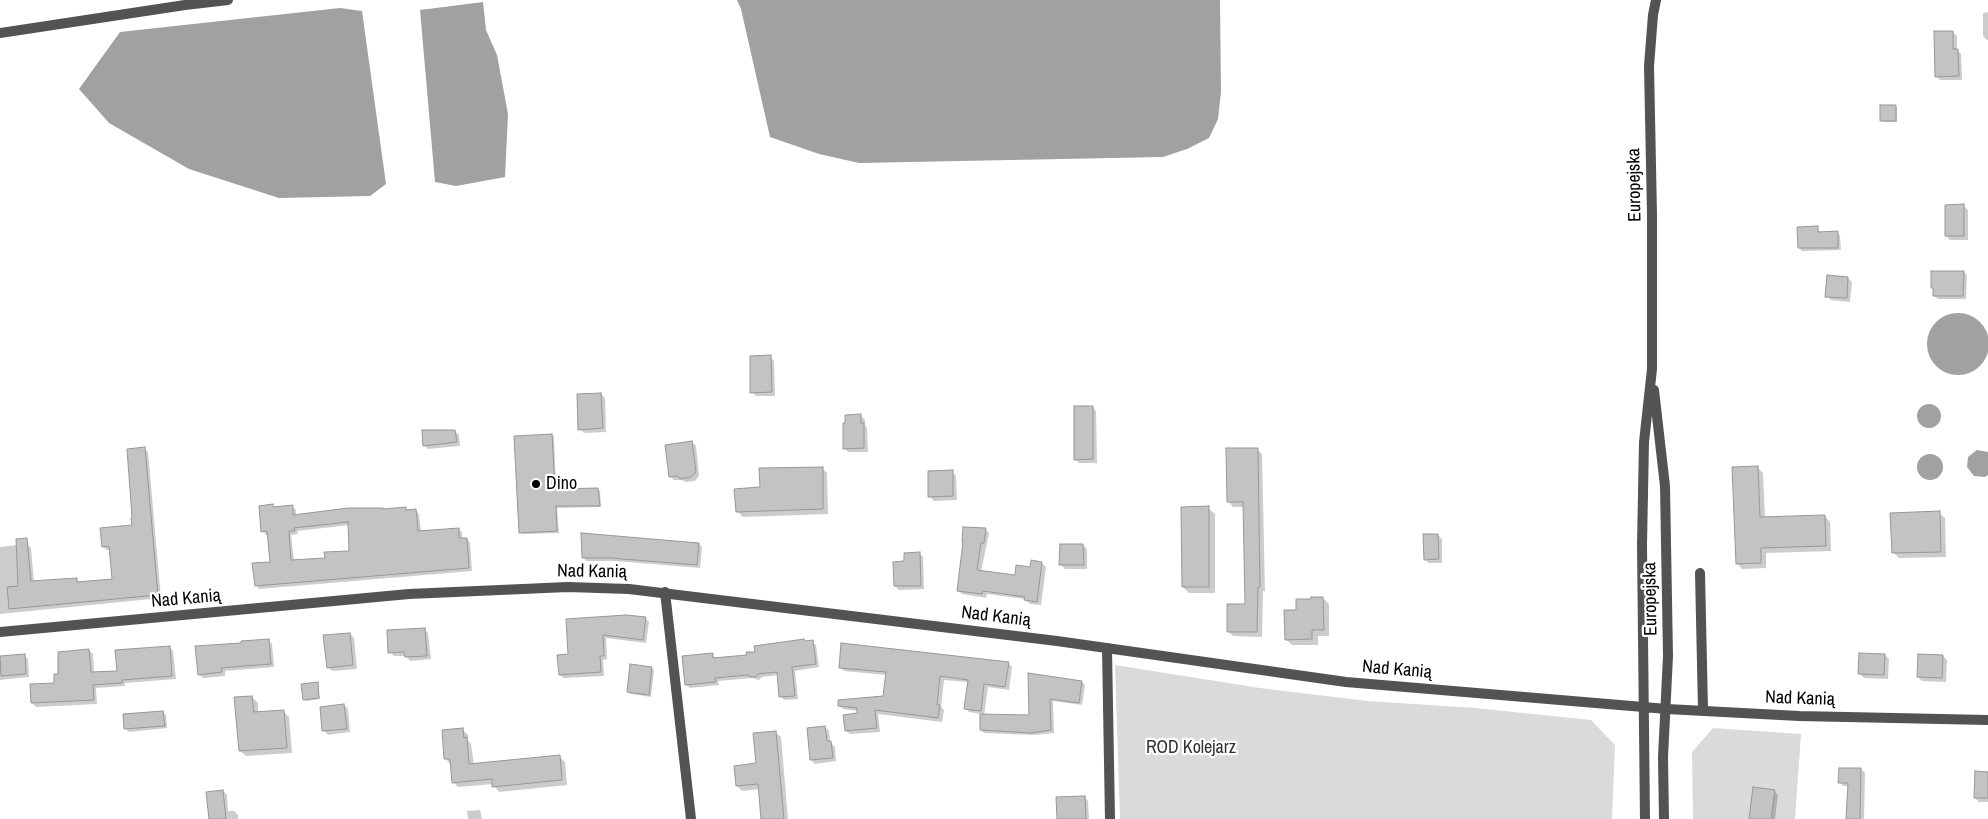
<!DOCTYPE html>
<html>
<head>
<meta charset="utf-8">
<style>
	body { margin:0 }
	canvas { display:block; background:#fff }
</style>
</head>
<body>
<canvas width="1988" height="819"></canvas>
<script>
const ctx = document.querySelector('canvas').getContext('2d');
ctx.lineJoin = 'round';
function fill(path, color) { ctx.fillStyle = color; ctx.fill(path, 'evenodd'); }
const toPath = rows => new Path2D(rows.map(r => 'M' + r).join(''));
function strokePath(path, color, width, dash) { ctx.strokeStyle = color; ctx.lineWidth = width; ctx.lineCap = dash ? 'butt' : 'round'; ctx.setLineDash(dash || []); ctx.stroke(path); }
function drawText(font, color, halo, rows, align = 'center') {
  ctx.font = font + ' "Archivo Narrow",sans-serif'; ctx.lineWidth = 4.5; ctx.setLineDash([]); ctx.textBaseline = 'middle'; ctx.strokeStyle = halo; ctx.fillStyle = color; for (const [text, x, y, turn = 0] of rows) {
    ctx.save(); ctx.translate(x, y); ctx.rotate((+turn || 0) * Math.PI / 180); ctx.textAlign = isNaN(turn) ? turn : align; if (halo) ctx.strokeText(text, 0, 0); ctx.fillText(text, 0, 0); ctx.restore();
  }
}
fill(toPath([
	[1115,665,1260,688,1368,701,1475,708,1591,720,1615,745,1612,819,1120,819],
	[1713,728,1801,734,1795,819,1693,819,1692,752]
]), '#dadada');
fill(toPath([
	[737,0,1220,0,1221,92,1218,119,1209,138,1187,149,1163,157,859,163,819,154,770,137,741,9],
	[483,2,486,30,497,55,508,114,505,177,456,186,435,182,420,10],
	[340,8,362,11,386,184,370,196,279,198,189,169,109,123,79,89,120,32],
	'1927 344a31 31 0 1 1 62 0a31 31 0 1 1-62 0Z',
	'1917 416a12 12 0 1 1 24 0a12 12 0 1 1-24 0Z',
	[1977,450,1988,452,1988,475,1985,477,1974,476,1967,467,1968,457],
	'1917 467a13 13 0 1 1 26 0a13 13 0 1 1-26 0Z'
]), '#a1a1a1');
fill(toPath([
	[1988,12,1988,40,1987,40,1983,36,1983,13],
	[1953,32,1957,36,1957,50,1961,54,1962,80,1940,80,1936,76],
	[1896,106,1897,108,1897,122,1883,122,1881,120],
	[1964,206,1968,210,1968,240,1950,240,1946,236],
	[1817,228,1821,233,1837,232,1840,236,1841,250,1802,251,1799,248],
	[1964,272,1967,275,1966,299,1938,299,1934,296,1934,290,1932,287],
	[1848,278,1852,282,1850,302,1831,300,1827,296],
	[770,357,774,361,775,396,756,396,752,392],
	[601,394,605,398,606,432,584,433,580,429],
	[1092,407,1096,411,1097,463,1079,463,1075,459],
	[861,416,865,420,865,425,867,428,868,452,848,452,844,448],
	[455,431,459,435,460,446,428,449,424,445],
	[552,435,554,437,556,490,598,489,600,491,601,507,557,508,559,533,522,534,520,532],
	[692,442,696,446,699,476,695,481,686,482,682,480,674,480,670,476],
	[144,449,148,452,161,598,0,614,0,547,27,544,31,548,34,582,76,579,80,583,113,580,111,550,107,550,103,547,133,526],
	[1257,449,1262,454,1265,591,1263,591,1262,637,1233,636,1228,631,1246,606,1244,507,1233,507,1229,502],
	[822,468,827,473,828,514,743,517,737,511,761,488],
	[1758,468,1763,473,1765,518,1825,516,1830,522,1831,551,1766,553,1766,568,1742,569,1737,563],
	[952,472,956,476,957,500,934,501,930,497],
	[292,506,296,510,296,516,382,509,416,510,419,514,421,532,458,529,462,532,462,539,467,539,470,543,472,571,259,589,256,585,271,563,269,535,266,535,263,531,260,507],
	[350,525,350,552,326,559,294,561,291,535,298,534,297,531],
	[1208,508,1215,514,1215,593,1189,593,1183,587],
	[1939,513,1945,518,1946,557,1899,558,1893,552],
	[985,529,989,533,981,571,1016,576,1042,563,1046,567,1041,605,1030,604,1025,599,987,594,986,598,962,594,958,590],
	[1438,535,1442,539,1442,563,1429,563,1425,559],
	[699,544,702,547,700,568,615,561,586,561,583,557],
	[1083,545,1087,549,1087,569,1065,569,1061,565],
	[919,553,923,557,924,589,899,590,895,586],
	[1323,598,1329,604,1329,636,1318,636,1318,645,1292,645,1286,639,1297,611],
	[645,618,649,622,646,643,606,638,607,659,603,660,604,676,564,678,560,675,569,655,567,620],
	[424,629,428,633,431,659,410,661,406,656,394,656,390,652],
	[350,634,354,638,357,669,332,671,328,667],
	[268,640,272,644,274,667,225,671,225,676,203,678,199,674,242,644],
	[812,642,816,645,819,667,795,671,798,699,784,700,781,696,779,675,762,677,759,680,752,678,718,681,719,685,690,688,686,685,712,654,716,659,748,656],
	[169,647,173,651,176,679,125,683,125,686,96,688,97,704,36,707,32,703,56,684,60,675,89,650,93,654,94,673,118,672],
	[1885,655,1889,659,1888,679,1864,678,1860,674],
	[24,656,28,659,29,677,0,680,0,662],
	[1943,656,1947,660,1946,682,1922,681,1918,677],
	[1008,663,1012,667,1009,690,988,687,984,716,1031,717,1030,675,1082,682,1085,685,1082,705,1053,701,1054,733,1035,735,984,733,981,730,981,714,969,712,966,708,969,682,944,680,941,707,944,710,942,722,878,714,880,732,850,734,846,731,859,715,858,711,843,709,839,705,884,697,886,675,844,671,840,667],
	[651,668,654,670,651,697,631,694,629,692],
	[317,683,320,699,306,701,304,699],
	[252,697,258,703,258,713,283,711,289,717,292,753,246,756,240,751],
	[344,705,348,709,350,732,328,735,324,731],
	[163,712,166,715,167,728,129,732,126,729],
	[825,727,829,731,830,742,835,747,836,761,815,764,811,760],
	[462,729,468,735,468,741,471,744,474,765,559,756,565,762,567,785,499,792,493,784,458,787,453,782,451,765,446,759],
	[775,732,781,737,788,819,763,819,760,789,742,791,737,786,758,765],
	[1861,769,1865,773,1864,819,1848,819,1849,786,1843,786,1839,782],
	[1988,773,1988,802,1979,802,1975,798],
	[223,791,227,795,228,811,234,811,238,815,238,819,210,819],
	[1774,791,1778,795,1775,819,1751,819],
	[1084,797,1088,801,1089,819,1058,819],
	[480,810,482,819,468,819,467,811]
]), '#0003');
const building = toPath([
	[1934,31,1953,31,1953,49,1958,49,1959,76,1935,77,1934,31],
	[1880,105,1896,105,1896,121,1880,121,1880,105],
	[1964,204,1964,236,1945,236,1945,205,1964,204],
	[1818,226,1818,232,1838,231,1838,248,1798,248,1797,227,1818,226],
	[1931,271,1964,271,1963,296,1933,296,1933,288,1931,288,1931,271],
	[1827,275,1848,277,1847,298,1825,297,1827,275],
	[771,355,772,392,750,393,750,356,771,355],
	[601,393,603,428,578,430,577,394,601,393],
	[1074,406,1093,406,1093,459,1074,460,1074,406],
	[861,414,861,423,864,423,864,448,843,449,843,423,845,423,845,415,861,414],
	[422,430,455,430,457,442,423,446,422,430],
	[552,434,555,489,598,488,600,506,556,506,557,531,519,533,514,436,552,434],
	[692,441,696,472,691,477,681,479,677,476,669,477,665,445,692,441],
	[145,447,158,595,9,609,7,587,18,586,16,539,27,538,31,581,77,578,77,582,112,579,109,546,102,547,100,528,132,525,131,518,132,517,127,449,145,447],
	[1226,448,1258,448,1260,587,1258,587,1257,632,1227,632,1227,604,1245,604,1243,502,1227,502,1226,448],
	[1758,466,1760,517,1825,515,1826,546,1761,548,1761,563,1736,564,1732,467,1758,466],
	[823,467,823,509,736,512,734,489,760,487,759,468,823,467],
	[953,470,953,496,928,497,928,471,953,470],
	[273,504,273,507,293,505,293,515,348,508,383,508,383,509,406,507,406,510,416,509,418,531,459,528,459,538,467,538,469,568,255,586,252,563,270,562,267,531,261,532,259,506,273,504],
	[348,522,349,551,324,552,325,558,291,560,289,531,295,531,294,528,348,522],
	[1209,506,1209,587,1182,587,1181,507,1209,506],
	[1940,511,1941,552,1892,553,1890,513,1940,511],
	[963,527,986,528,984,543,981,543,977,570,1015,575,1016,565,1030,567,1031,560,1042,562,1037,602,1024,600,1025,597,983,591,982,594,957,591,963,542,962,542,963,527],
	[581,533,699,543,697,565,610,558,582,558,581,533],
	[1423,534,1438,534,1439,559,1424,560,1423,534],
	[1060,544,1083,544,1084,565,1059,565,1060,544],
	[920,552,921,586,894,586,893,562,904,561,904,553,920,552],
	[1311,597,1323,597,1324,630,1312,630,1312,639,1285,640,1284,610,1296,610,1296,599,1311,599,1311,597],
	[626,615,646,617,643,640,603,635,604,656,600,656,601,672,559,675,557,655,568,654,566,619,626,615],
	[425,628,427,656,405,657,404,652,388,653,387,630,425,628],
	[350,633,353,665,327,668,323,635,350,633],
	[269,639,271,664,221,668,222,672,198,675,195,646,241,643,241,641,269,639],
	[804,639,805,641,813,640,816,664,792,667,795,696,779,697,777,672,758,674,756,677,751,677,747,675,715,678,716,682,685,685,682,656,713,653,713,658,747,655,746,652,755,652,754,646,804,639],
	[841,643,1009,662,1005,687,984,684,981,711,964,709,968,680,940,676,937,705,940,705,938,718,875,710,877,728,845,731,843,715,857,713,857,708,838,706,838,700,883,696,886,672,839,668,841,643],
	[170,646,172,676,122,680,122,683,93,685,94,700,31,703,30,684,54,683,54,674,58,674,58,652,89,649,91,672,117,671,115,650,170,646],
	[1859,653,1885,654,1884,675,1858,674,1859,653],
	[25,654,26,674,1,676,0,656,25,654],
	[1918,654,1943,655,1942,678,1917,677,1918,654],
	[630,664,652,667,649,695,627,692,630,664],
	[1028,673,1082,681,1079,703,1050,699,1051,730,1031,733,980,730,980,714,1029,715,1028,673],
	[318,682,319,698,303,700,301,684,318,682],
	[252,696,254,712,284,710,287,748,239,751,234,697,252,696],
	[344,704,347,729,322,731,320,707,344,704],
	[163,711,165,726,124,729,123,714,163,711],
	[825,726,827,741,831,741,833,758,810,760,807,728,825,726],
	[463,728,464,738,467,737,469,764,560,755,562,780,492,787,492,779,452,783,450,759,444,759,442,730,463,728],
	[776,731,784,819,761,819,758,784,736,786,734,766,756,763,753,733,776,731],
	[1839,768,1861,768,1860,819,1846,819,1848,783,1838,783,1839,768],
	[1975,771,1988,772,1988,798,1974,798,1975,771],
	[1753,787,1775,790,1771,819,1749,819,1753,787],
	[223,790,226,819,209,819,206,792,223,790],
	[1085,796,1086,819,1057,819,1056,797,1085,796]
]);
fill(building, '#c3c3c3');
strokePath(building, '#979797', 1);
strokePath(toPath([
	[0,33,185,5,228,0],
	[1700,573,1703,710],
	[665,592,691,819]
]), '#535353', 10);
strokePath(toPath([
	[1107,648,1110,819],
	[1667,709,1799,716,1988,720]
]), '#535353', 10);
strokePath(toPath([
	[1654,390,1665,486,1668,656,1663,757,1664,819],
	[0,632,409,594,568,587,629,589,1057,641,1346,682,1667,709],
	[1645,819,1642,545,1644,442,1652,369,1652,215,1649,66,1653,15,1656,0]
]), '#535353', 10);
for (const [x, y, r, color] of [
	[536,484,5,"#000"]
]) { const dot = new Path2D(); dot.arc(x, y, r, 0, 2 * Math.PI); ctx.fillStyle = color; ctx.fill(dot); strokePath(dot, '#fff', 2); }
drawText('18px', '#000', '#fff', [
	["Europejska",1635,185,-91],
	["Nad Kanią",592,572,1],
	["Nad Kanią",186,599,-5],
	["Europejska",1651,599,-91],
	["Nad Kanią",996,617,7],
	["Nad Kanią",1397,670,5],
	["Nad Kanią",1800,699,2]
]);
drawText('18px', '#000', '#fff', [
	["Dino",546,484]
], 'left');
drawText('18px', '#313131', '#fff', [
	["ROD Kolejarz",1191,748]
]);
</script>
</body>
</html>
